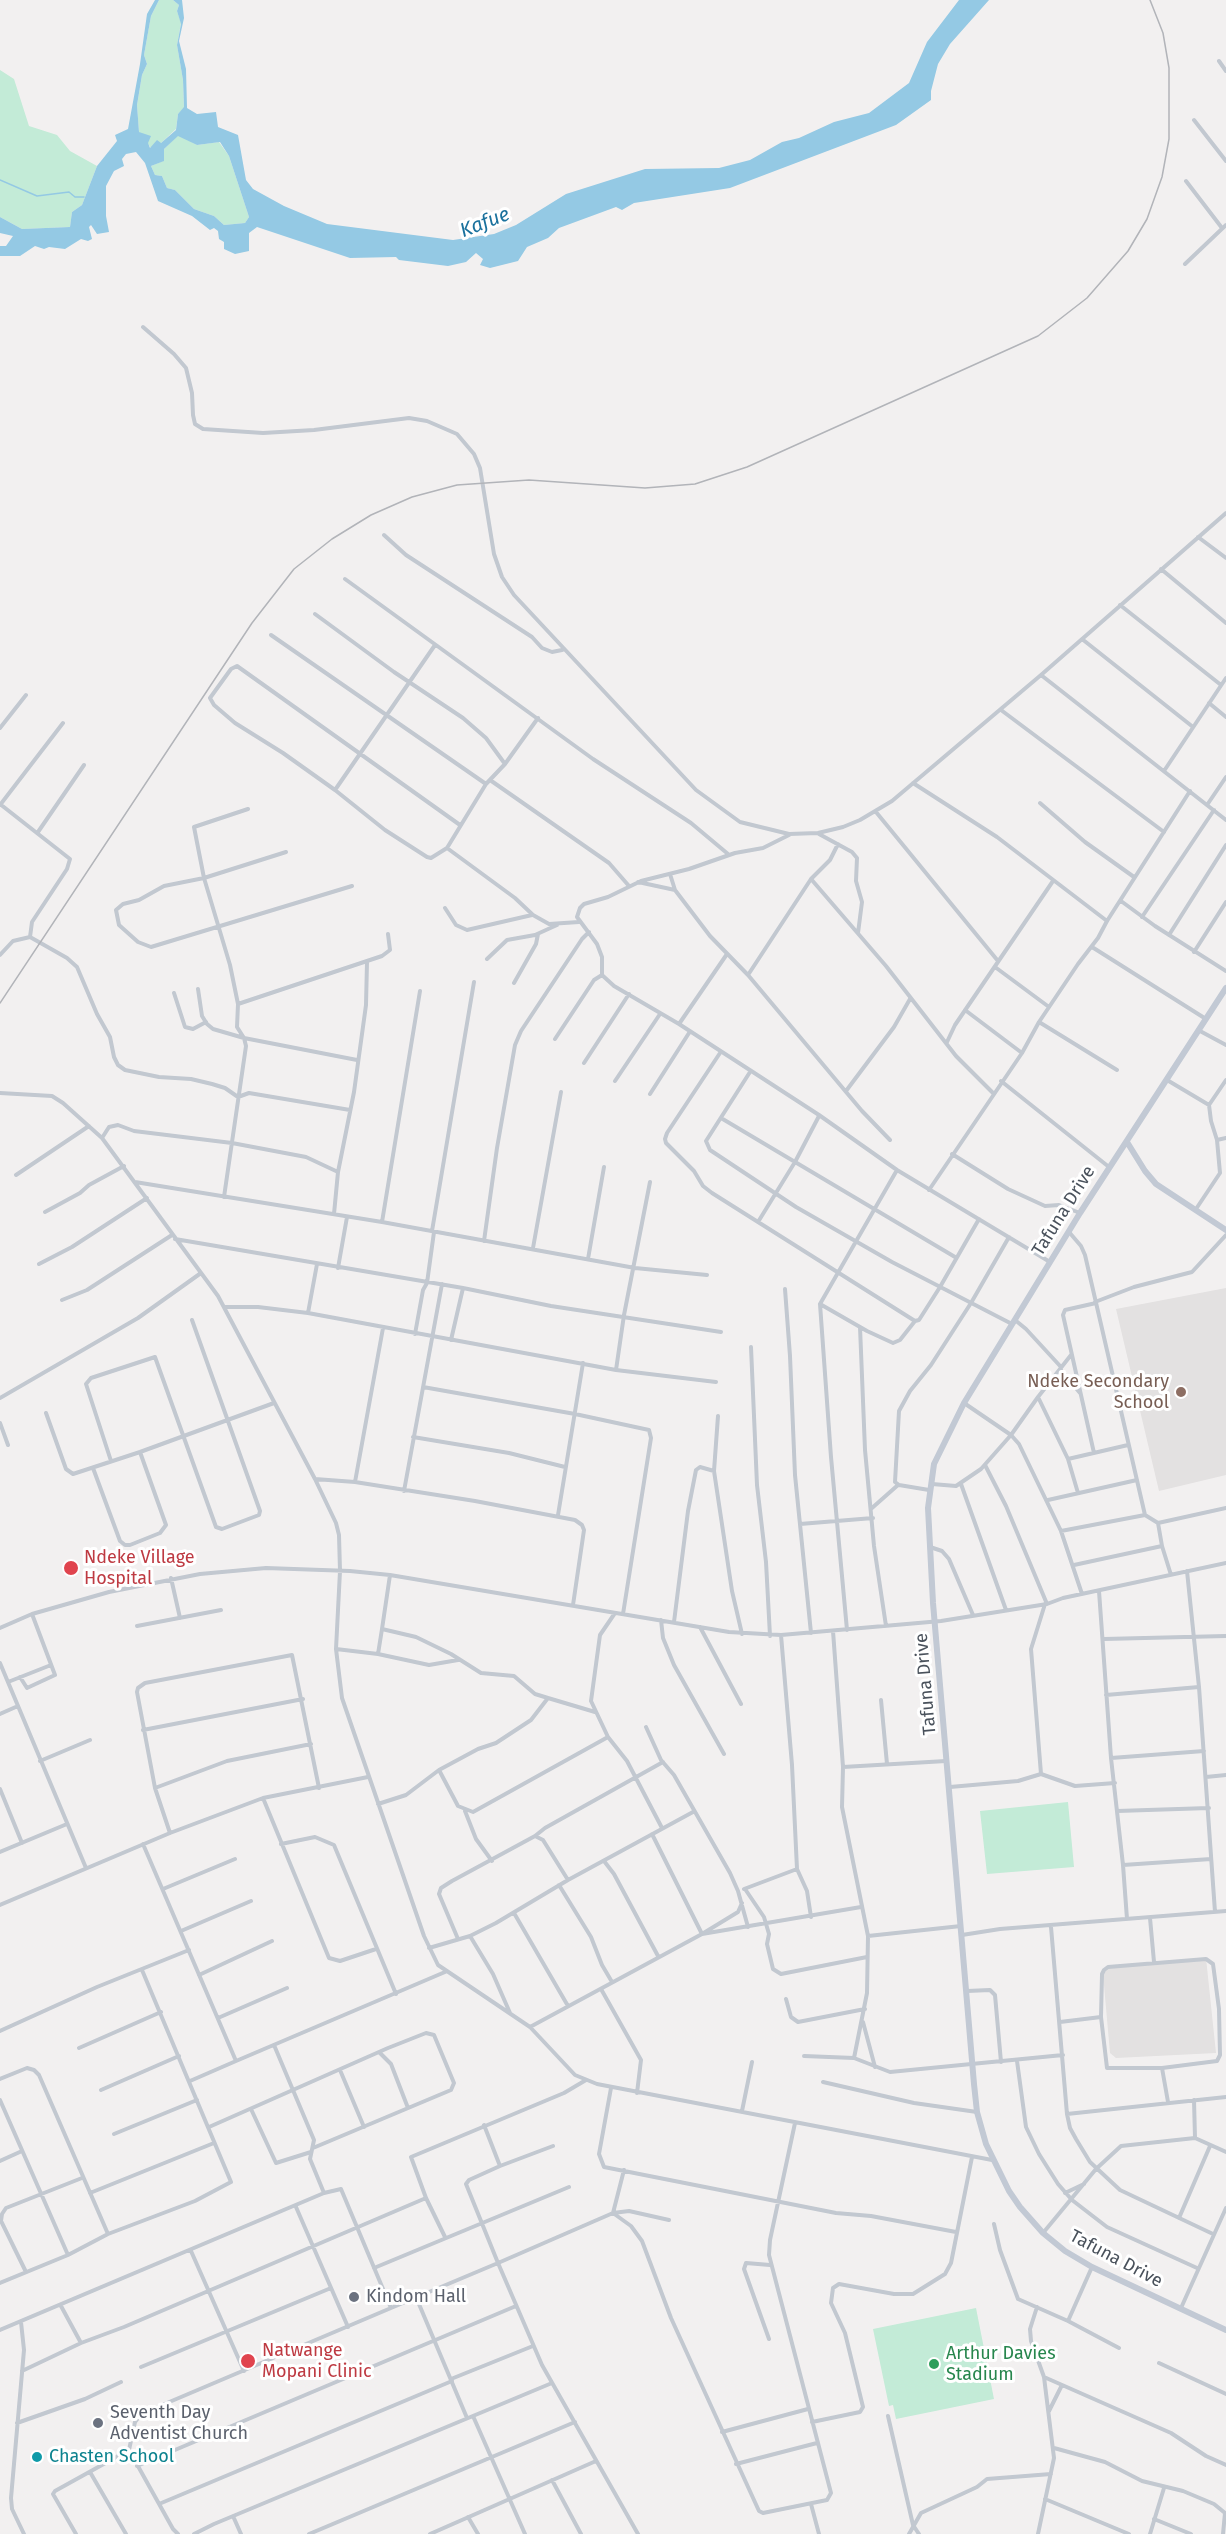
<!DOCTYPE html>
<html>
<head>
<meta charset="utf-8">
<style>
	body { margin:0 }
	canvas { display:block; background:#f2f0f0 }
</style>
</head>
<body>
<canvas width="1226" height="2534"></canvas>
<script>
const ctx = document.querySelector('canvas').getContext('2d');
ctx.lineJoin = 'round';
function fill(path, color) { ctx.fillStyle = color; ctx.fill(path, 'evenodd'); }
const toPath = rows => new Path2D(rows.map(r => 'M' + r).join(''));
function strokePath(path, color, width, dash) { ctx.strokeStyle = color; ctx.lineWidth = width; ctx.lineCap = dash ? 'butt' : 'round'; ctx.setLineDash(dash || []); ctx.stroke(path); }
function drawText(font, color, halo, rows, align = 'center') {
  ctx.font = font + ' "Fira Sans",sans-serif'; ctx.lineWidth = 6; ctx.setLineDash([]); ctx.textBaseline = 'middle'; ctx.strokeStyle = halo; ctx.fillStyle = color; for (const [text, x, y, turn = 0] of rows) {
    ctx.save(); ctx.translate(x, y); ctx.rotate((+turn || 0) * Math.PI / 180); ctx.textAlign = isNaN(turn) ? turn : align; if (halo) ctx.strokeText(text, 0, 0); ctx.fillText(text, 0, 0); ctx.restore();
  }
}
fill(toPath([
	[1226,1288,1226,1475,1159,1491,1116,1309],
	[1206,1958,1216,2053,1116,2058,1110,2053,1103,1974,1108,1968]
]), '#e3e1e1');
fill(toPath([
	[159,0,173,0,179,5,177,11,181,23,177,45,183,80,184,108,178,114,176,129,161,143,151,148,139,132,137,105,142,75,147,64,144,55,151,16],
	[0,70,14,79,29,126,57,135,70,151,97,166,82,205,72,212,70,227,22,229,0,217],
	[178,135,197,145,219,142,229,156,249,217,245,223,224,225,214,216,194,209,175,190,167,188,162,176,155,175,151,166,163,161,164,149],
	[1068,1802,1074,1867,987,1874,980,1811],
	[976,2308,994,2399,896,2419,893,2405,889,2406,873,2329]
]), '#c3ebd7');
fill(toPath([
	[155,0,159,0,151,16,144,55,147,64,142,75,137,105,139,132,151,136,148,143,150,148,157,140,161,143,176,130,178,114,184,107,183,80,177,45,181,24,177,11,179,5,173,0,182,0,184,18,179,41,186,69,187,108,197,114,216,112,218,127,238,135,246,180,253,189,284,206,327,224,453,240,494,234,516,225,566,194,645,169,719,168,750,160,782,142,799,138,834,122,869,113,909,83,927,42,959,0,989,0,950,44,938,64,931,91,931,100,896,125,730,188,634,203,622,210,616,207,559,228,548,238,527,247,518,261,490,268,480,265,483,259,476,253,466,262,448,266,399,260,396,257,350,258,257,227,249,233,249,251,235,254,224,249,224,242,219,239,218,231,214,228,210,230,192,216,158,201,145,163,136,152,126,154,122,159,124,166,114,171,106,186,106,216,109,232,97,234,91,225,89,227,92,239,88,241,81,239,65,249,49,247,44,249,35,246,20,256,0,256,0,246,6,246,13,236,0,233,0,217,22,229,70,227,72,212,82,205,97,166,117,141,115,135,128,129,140,64,147,14],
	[178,136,197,145,220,142,229,156,249,217,245,223,224,225,214,216,194,209,175,190,167,188,162,176,155,175,151,166,164,161,164,149]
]), '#94c9e4');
strokePath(toPath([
	[0,180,37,196,69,192,75,197,84,197]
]), '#94c9e4', 1.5);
strokePath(toPath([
	[1219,61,1226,71],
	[1194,120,1226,161],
	[1186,181,1222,228],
	[1185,264,1226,225],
	[143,327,174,354,186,368,192,393,193,415,195,424,203,429,263,433,314,430,409,418,427,421,457,434,474,454,480,468,494,554,502,577,514,595,696,790,740,822,789,834,818,833,843,827,860,820,892,801,1041,675,1226,513],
	[384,535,406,555,532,637,542,648,552,652,562,650],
	[1198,537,1226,558],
	[1161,569,1226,623],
	[345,579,593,759,691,823,728,854],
	[1120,605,1221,685],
	[315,614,394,672,463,718,486,738,505,764],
	[271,635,486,784,505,764,538,718],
	[1082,639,1193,727],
	[1041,675,1226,820],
	[1209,703,1226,717],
	[1001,710,1164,832],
	[0,728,26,695],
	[1164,771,1226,678],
	[490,780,609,863,629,886],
	[913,783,997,837,1107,921],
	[335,790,435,645],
	[1040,803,1085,842,1134,877],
	[0,804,70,859,67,869,32,922,30,937,13,941,0,955],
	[0,805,63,723],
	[1207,805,1226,777],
	[248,809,194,827,204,878,164,886,139,900,123,904,116,910,119,925,138,942,151,947,352,886],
	[876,812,998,961],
	[460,825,237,666,231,669,210,698,214,705,235,723,283,753,335,790,385,830,427,857,431,858,447,848,486,784],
	[38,832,84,765],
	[819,834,852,852,857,858,856,881,862,902,858,933],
	[789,835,763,848,735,853,689,869,641,881,608,897,584,904,580,908,577,917,597,944,602,957,602,975,614,986,679,1024,819,1115,897,1170,1050,1262],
	[447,848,515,898,533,915,549,924,579,922],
	[670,874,675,890,710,936,748,975,862,1111,890,1140],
	[811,879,886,966,956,1056,993,1093],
	[638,882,675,890],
	[1121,901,1155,926,1226,971],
	[445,908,456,925,467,930,532,915],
	[1142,917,1214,810],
	[1169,935,1226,845],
	[30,937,67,958,77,967,97,1014,110,1037,114,1057,118,1065,125,1070,159,1077,191,1079,212,1084,225,1088,238,1097,249,1093,350,1110],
	[1092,947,1206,1019],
	[1194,952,1226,902],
	[487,959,507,940,535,935,557,925],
	[995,967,1049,1007],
	[748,975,811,879,830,860,838,844],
	[514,983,536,944,538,934],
	[198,989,202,1016,207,1024,213,1029,244,1038,357,1060],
	[174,993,185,1027,193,1029,206,1022],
	[238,1004,382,956,390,950,388,934],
	[965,1010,1022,1053],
	[1039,1022,1117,1070],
	[679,1024,727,954],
	[1200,1031,1226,1045],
	[555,1039,594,980,602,975],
	[947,1042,955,1025,1053,881],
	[720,1053,667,1133,665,1139,666,1143,694,1171,703,1186,712,1193,915,1321,919,1320,940,1287,979,1219],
	[584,1063,629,994],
	[750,1072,706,1141,710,1150,796,1207,892,1262,1012,1324],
	[1167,1080,1209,1105],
	[615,1081,660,1014],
	[1001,1081,1109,1167],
	[846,1091,894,1027,910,999],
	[0,1093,52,1096,63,1103,102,1138,218,1296,315,1479,336,1523,339,1535,340,1571,336,1649,342,1698,424,1936,438,1965,530,2027,575,2075,597,2084,992,2160],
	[650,1094,689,1033],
	[721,1118,955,1257],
	[102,1138,109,1127,118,1125,134,1131,232,1143,306,1157,338,1172],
	[1217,1140,1226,1138],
	[952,1154,1008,1189,1045,1206,1059,1205,1080,1213],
	[16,1175,89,1126],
	[135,1182,382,1222,635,1268,707,1275],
	[929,1190,1022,1053,1039,1022,1078,964,1098,938,1107,921,1190,791],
	[224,1197,246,1046,244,1038,237,1027,238,1004,230,965,204,878,286,852],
	[1196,1209,1220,1173,1217,1140,1211,1121,1209,1105,1226,1080],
	[45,1212,80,1193,89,1185,124,1166],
	[334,1214,338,1172,354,1092,366,1005,367,962],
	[382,1222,420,991],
	[758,1222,795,1162,819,1116],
	[432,1231,474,982],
	[1069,1232,1081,1246,1085,1255,1145,1515,1158,1523],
	[175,1239,463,1288,551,1306,721,1332],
	[484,1241,497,1148,515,1045,521,1031,582,939,589,932],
	[533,1248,561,1092],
	[588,1259,604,1167],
	[39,1264,72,1247,147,1198],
	[338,1268,347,1217],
	[785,1289,790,1356,795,1475,811,1633],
	[62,1300,87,1290,172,1235],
	[1095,1302,1134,1287,1192,1272,1226,1235],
	[820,1304,867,1331,893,1343,900,1340,915,1321],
	[225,1307,258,1307,308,1313,616,1370,716,1382],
	[308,1313,317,1264],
	[1015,1320,1026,1329,1061,1367],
	[860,1327,865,1450,874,1546,886,1626],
	[415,1334,423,1290,427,1283,434,1232],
	[451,1340,463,1288],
	[751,1347,757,1485,766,1562,770,1636],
	[1060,1369,1080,1393],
	[616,1370,624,1315,650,1182],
	[423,1387,575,1414,649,1430,651,1438,623,1614],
	[1038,1397,1068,1459,1078,1493],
	[0,1398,138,1318,201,1273],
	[964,1403,1011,1435,1019,1444,1061,1531,1082,1594],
	[46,1413,66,1469,73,1474,140,1452,274,1403],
	[718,1416,714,1471,732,1591,742,1634],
	[0,1423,8,1445],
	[413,1437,509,1453,565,1467],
	[1094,1453,1063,1315,1065,1310,1096,1303],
	[1068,1459,1128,1445],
	[111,1461,86,1384,91,1378,155,1357,216,1527,222,1529,259,1515,260,1511,192,1320],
	[985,1465,1006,1506,1047,1604],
	[93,1468,120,1541,125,1545,130,1545,160,1533,166,1525,140,1452],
	[315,1479,355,1482,475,1501,575,1520,582,1525,584,1530,573,1605],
	[355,1482,383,1328],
	[932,1484,956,1486,981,1469,1011,1435,1038,1397,1071,1355],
	[961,1484,1006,1610],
	[929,1490,899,1485,895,1482,899,1411,910,1391,931,1365,971,1303,1009,1237],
	[404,1491,442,1284],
	[1048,1500,1137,1480],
	[872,1508,898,1485],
	[558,1515,583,1363],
	[800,1524,873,1518],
	[1061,1531,1145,1515],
	[930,1547,942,1551,949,1559,973,1615],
	[1074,1565,1162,1546],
	[1187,1571,1199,1687,1215,1912],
	[390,1575,382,1629,416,1637,451,1654,481,1673,514,1676,535,1694,548,1698],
	[1171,1575,1162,1546,1158,1523,1226,1508],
	[171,1578,180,1618],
	[1099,1591,1111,1758,1123,1865],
	[615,1613,600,1635,591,1701,608,1737,627,1761,662,1828],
	[661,1620,663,1638,674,1665,724,1754],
	[674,1622,688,1511,696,1470,700,1467,714,1471],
	[137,1626,221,1610],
	[700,1627,741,1704],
	[0,1628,32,1614,109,1592,200,1574,266,1568,350,1571,390,1575,729,1632,781,1635,941,1621,1047,1604,1063,1598,1226,1563],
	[382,1629,378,1654,429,1665,458,1660],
	[847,1630,831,1457,820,1304,897,1170],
	[833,1631,843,1767,842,1807,868,1936,867,1993,854,2058],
	[781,1635,792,1765,797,1869,807,1891,811,1917],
	[1104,1639,1226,1636],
	[336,1649,378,1654],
	[0,1663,86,1868],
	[20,1677,27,1688,55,1675,32,1614],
	[8,1682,51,1665],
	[1106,1695,1199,1687],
	[881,1700,887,1764],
	[0,1714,18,1706],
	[646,1727,661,1760,674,1775,730,1873,738,1891,748,1927],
	[143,1730,303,1699],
	[1111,1758,1204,1751],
	[40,1761,90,1740],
	[843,1767,946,1761],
	[439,1770,458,1806,473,1812,608,1737],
	[1041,1774,1031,1649,1045,1604],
	[1206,1777,1226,1775],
	[950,1787,1018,1781,1041,1774,1075,1786,1115,1783],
	[155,1788,227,1761,311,1744],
	[0,1789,22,1843],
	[263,1798,329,1958,340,1961,376,1949],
	[378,1804,406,1795,439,1770,478,1749,496,1743,531,1720,548,1698,595,1712],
	[465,1811,476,1839,492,1861],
	[1117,1811,1209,1808],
	[170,1833,155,1788,137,1692,138,1688,145,1683,292,1655,319,1788],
	[652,1834,702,1934,861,1907],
	[535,1836,545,1828,663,1762],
	[143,1844,236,2061,445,1972],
	[281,1844,315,1837,334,1845,396,1994],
	[0,1852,67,1824],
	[604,1861,614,1874,658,1956],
	[559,1885,591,1937,602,1965,612,1982],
	[163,1889,235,1859],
	[744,1889,797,1869],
	[745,1889,764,1917,769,1934,767,1944,773,1969,781,1974,867,1957],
	[0,1905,170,1833,263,1798,368,1777],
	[514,1913,568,2006],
	[1150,1918,1154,1962],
	[1127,1919,1123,1865,1211,1859],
	[1051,1927,1067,2114,1070,2128,1076,2139,1090,2162,1120,2190,1213,2234],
	[181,1931,251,1901],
	[962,1935,1000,1929,1226,1911],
	[470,1936,493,1974,510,2013],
	[868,1936,961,1926],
	[458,1939,439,1894,441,1888,452,1881,535,1836,543,1840,568,1880],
	[429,1948,470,1936,496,1923,568,1880,693,1812],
	[1206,1959,1213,1964,1219,2009,1220,2055,1217,2061,1162,2068,1107,2068,1101,2017,1102,1974,1104,1970,1108,1967,1206,1959],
	[199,1975,272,1941],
	[601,1989,641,2060,637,2093],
	[967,1991,990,1990,995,1995,1001,2062],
	[786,1999,791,2017,798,2022,865,2009],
	[218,2018,287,1988],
	[863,2022,875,2067],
	[1060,2022,1101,2017],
	[530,2027,702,1934,738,1912,742,1903],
	[0,2031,97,1987,189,1950],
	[274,2045,314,2140,310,2159,324,2193],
	[79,2048,161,2012],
	[379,2052,391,2064,408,2108],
	[804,2056,854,2058,890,2072,1063,2055],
	[1017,2061,1026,2127,1039,2154,1058,2184,1072,2200,1107,2227,1197,2268],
	[1162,2068,1168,2102],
	[340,2070,364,2127],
	[0,2079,27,2068,34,2070,39,2075,108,2234],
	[190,2081,236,2061],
	[823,2082,914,2103,977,2112],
	[611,2088,599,2154,604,2167,836,2213,871,2216,956,2232],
	[101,2090,179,2056],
	[0,2100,68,2255],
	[1194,2100,1195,2138],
	[251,2109,276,2163,311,2152],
	[742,2111,752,2062],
	[1067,2114,1226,2097],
	[484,2125,500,2166],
	[209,2127,388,2048,426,2033,434,2035,454,2083,451,2090,313,2148],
	[114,2134,197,2100],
	[553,2146,500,2166,469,2180,466,2184,498,2263,613,2213,629,2211,669,2220],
	[0,2161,22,2151],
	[90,2193,214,2143],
	[1065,2193,1084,2184],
	[296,2207,348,2327],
	[613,2213,631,2226,642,2241,671,2318,759,2511,763,2513,827,2500,831,2493,769,2255,770,2240,795,2123],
	[613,2213,624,2170],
	[1179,2218,1210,2146],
	[994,2224,1000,2250,1018,2299,1068,2321,1119,2348],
	[1043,2233,1096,2169,1121,2146,1195,2138,1226,2152],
	[445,2237,426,2198,411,2157,564,2093,586,2080],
	[191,2251,244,2371],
	[374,2268,569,2187],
	[26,2272,1,2221,2,2214,6,2208,82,2178],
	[0,2283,68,2255,108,2234,195,2201,231,2182,142,1970],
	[416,2297,467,2418],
	[61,2306,81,2343],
	[1037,2307,1030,2329,1031,2341,1044,2377,1054,2458,1038,2534],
	[1181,2308,1226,2208],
	[1068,2321,1092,2267],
	[21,2322,24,2350,11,2498,12,2509,24,2534],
	[0,2330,324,2193,341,2189,391,2308,498,2263,542,2365,638,2534],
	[769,2339,744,2269,746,2263,770,2265],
	[1159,2363,1226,2394],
	[141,2367,331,2288],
	[22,2371,81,2343,124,2327,426,2198],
	[1044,2377,1171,2433,1206,2456,1226,2465],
	[451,2379,533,2346],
	[1049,2411,1062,2385],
	[473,2416,525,2534],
	[888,2416,913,2525,919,2534],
	[812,2422,860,2412,863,2407,845,2333,831,2303,833,2288,839,2284,894,2294,913,2294,945,2274,951,2263,972,2157],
	[17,2423,85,2399,121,2382],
	[722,2432,808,2409],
	[1054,2448,1105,2462,1142,2481,1183,2491,1214,2504,1225,2513,1223,2534],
	[129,2450,173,2529,178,2534],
	[736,2464,817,2443],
	[137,2466,516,2306],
	[90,2472,126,2534],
	[552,2480,581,2534],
	[1045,2499,1129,2534],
	[159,2504,452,2381],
	[811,2504,819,2534],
	[233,2516,241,2534],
	[468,2517,478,2534],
	[1154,2519,1191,2534],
	[76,2534,53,2494,55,2491,129,2450,135,2422,141,2414,391,2308],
	[194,2534,214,2524,552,2383],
	[309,2534,575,2422],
	[430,2534,596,2461],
	[909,2534,921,2513,977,2487,987,2479,1051,2474],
	[1150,2534,1164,2488]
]), '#c2c8d0', 4);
strokePath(toPath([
	[1226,988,1080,1213,964,1403,934,1464,928,1508,933,1603,974,2084,977,2112,986,2144,1009,2191,1020,2207,1043,2233,1065,2251,1092,2267,1226,2330],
	[1127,1142,1145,1171,1156,1184,1226,1230]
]), '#c2c9d4', 6);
strokePath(toPath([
	[0,1003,252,623,294,569,332,539,371,515,412,497,457,485,529,480,645,488,695,484,747,467,1038,336,1087,298,1128,251,1147,219,1162,177,1169,139,1169,68,1163,33,1150,0]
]), '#b2b4b9', 1.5);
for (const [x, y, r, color] of [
	[1181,1392,6,"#8d6e63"],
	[71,1568,8,"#e0444e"],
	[354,2297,6,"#6b7280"],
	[248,2361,8,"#e0444e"],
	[934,2364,6,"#2e9e5b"],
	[98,2423,6,"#6b7280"],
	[37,2457,6,"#0f9aa8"]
]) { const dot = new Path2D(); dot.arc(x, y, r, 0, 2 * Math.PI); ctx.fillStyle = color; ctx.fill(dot); strokePath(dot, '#fff', 2); }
drawText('18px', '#49515b', '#fff', [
	["Tafuna Drive",1064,1211,-58],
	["Tafuna Drive",926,1684,-95],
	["Tafuna Drive",1116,2259,28]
]);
drawText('18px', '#785e54', '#fff', [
	["Ndeke Secondary",1169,1382],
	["School",1169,1403]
], 'right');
drawText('18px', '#be3a42', '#fff', [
	["Ndeke Village",84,1558],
	["Hospital",84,1579],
	["Natwange",262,2351],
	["Mopani Clinic",262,2372]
], 'left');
drawText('18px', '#5b616d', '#fff', [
	["Kindom Hall",366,2297],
	["Seventh Day",110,2413],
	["Adventist Church",110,2434]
], 'left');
drawText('18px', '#27864d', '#fff', [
	["Arthur Davies",946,2354],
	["Stadium",946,2375]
], 'left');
drawText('18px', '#0d838f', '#fff', [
	["Chasten School",49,2457]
], 'left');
drawText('italic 20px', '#1a719d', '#fff', [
	["Kafue",485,223,-21]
]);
</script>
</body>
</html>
